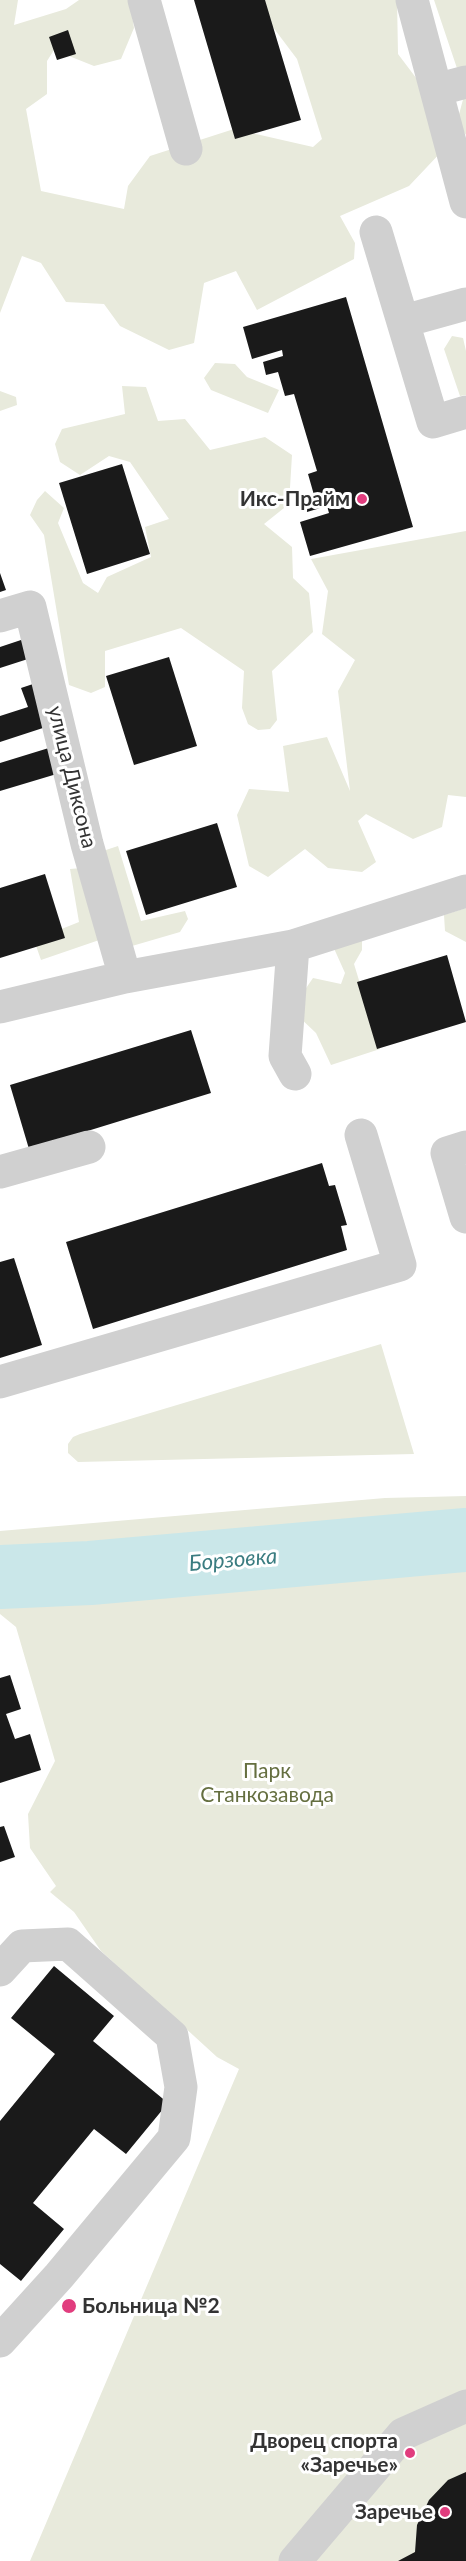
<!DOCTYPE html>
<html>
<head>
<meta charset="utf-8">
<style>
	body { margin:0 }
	canvas { display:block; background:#fff }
</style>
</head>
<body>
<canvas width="466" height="2561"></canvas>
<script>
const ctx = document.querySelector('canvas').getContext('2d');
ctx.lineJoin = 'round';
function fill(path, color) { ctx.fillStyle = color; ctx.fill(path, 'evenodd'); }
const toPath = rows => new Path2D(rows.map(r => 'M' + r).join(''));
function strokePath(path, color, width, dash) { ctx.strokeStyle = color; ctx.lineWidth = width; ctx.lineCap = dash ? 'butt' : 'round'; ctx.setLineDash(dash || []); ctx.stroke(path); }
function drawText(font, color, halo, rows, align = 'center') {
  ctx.font = font + ' Lato,sans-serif'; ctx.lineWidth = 6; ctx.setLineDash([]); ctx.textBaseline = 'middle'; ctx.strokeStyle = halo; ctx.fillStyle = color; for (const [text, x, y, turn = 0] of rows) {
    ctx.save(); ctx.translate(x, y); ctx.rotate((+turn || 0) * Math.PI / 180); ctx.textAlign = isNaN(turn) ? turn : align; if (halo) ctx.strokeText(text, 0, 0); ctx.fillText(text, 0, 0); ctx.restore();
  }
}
fill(toPath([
	[0,0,18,0,14,25,66,9,79,0,130,0,134,28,121,59,94,66,54,50,47,61,47,94,26,109,41,191,124,209,128,186,150,156,234,129,313,147,322,139,297,59,257,6,258,0,397,0,398,54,435,103,444,149,409,186,340,216,355,243,354,259,257,310,236,271,204,283,194,343,169,350,120,326,104,304,66,302,41,263,22,256,0,313],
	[434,0,466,0,466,135,457,122,465,92],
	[452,336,463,338,466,351,466,395,460,396,444,349],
	[215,363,235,364,247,377,279,390,268,413,211,390,204,378],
	[122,386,146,387,158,421,185,419,210,450,265,437,292,455,289,504,264,524,292,547,293,578,309,593,313,632,272,671,277,720,270,729,258,730,248,724,242,708,244,671,181,628,105,651,105,687,91,693,69,685,44,535,30,515,37,500,45,491,64,508,58,523,83,583,98,593,107,577,151,557,145,527,169,519,130,462,109,456,80,475,60,462,55,444,62,429,125,414],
	[0,391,16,397,17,405,0,411],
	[466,531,466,797,448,795,442,827,413,839,366,814,358,821,376,862,362,872,328,868,305,849,268,877,249,866,237,815,249,789,289,792,283,746,327,737,350,791,338,691,355,660,322,634,328,591,311,559],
	[118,846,141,921,185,911,188,919,180,932,132,946,98,862,106,850],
	[82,868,108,937,41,960,34,940,79,922,70,869],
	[466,908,466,942,445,931,444,915],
	[362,935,362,950,354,964,380,1049,331,1065,316,1033,298,1016,302,994,313,978,341,984,345,973,332,944],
	[381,1344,414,1454,78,1462,68,1453,68,1444,73,1437,80,1434],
	[466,1496,466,2561,30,2561,239,2069,217,2057,101,1951,74,1912,50,1892,56,1886,30,1848,28,1814,55,1761,16,1627,0,1614,0,1531,385,1498]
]), '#e8eadc');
strokePath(toPath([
	[0,1577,90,1573,466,1540]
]), '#cae7e9', 64);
fill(toPath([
	[194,0,265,0,301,120,235,139],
	[68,30,76,54,57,60,49,37],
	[346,297,413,527,310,556,300,522,329,513,327,506,307,512,302,498,314,495,308,474,317,471,294,394,285,396,278,372,266,375,263,362,283,356,282,350,252,359,243,327],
	[122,464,150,554,87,574,59,483],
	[0,573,6,590,0,592],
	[24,639,31,658,0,668,0,647],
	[169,657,197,746,134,765,106,676],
	[36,683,49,726,0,742,0,716,28,707,21,688],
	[52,747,60,773,0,791,0,763],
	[217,823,237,887,146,915,126,851],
	[45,874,65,938,0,958,0,888],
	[447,955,466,1022,377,1049,357,982],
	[191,1030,211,1093,29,1149,10,1085],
	[322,1163,329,1186,335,1185,347,1225,341,1226,347,1250,93,1329,66,1242],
	[14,1258,42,1345,0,1358,0,1262],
	[10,1675,21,1709,6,1714,15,1739,30,1734,41,1770,0,1783,0,1678],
	[4,1826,15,1857,0,1862,0,1827],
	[54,1966,114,2016,93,2041,168,2103,126,2154,94,2129,33,2203,64,2229,21,2281,0,2264,0,2121,55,2054,11,2018],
	[466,2472,466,2561,398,2561,415,2552,417,2525,429,2500,448,2480]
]), '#1a1a1a');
strokePath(toPath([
	[144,0,186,149],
	[412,0,466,202],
	[436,90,466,82],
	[376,232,433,422,466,412],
	[404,321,466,304],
	[0,616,30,607,87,844,125,977],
	[293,946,285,1056,295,1074],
	[0,1007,125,977,293,946,466,891],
	[466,1147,447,1153,466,1217],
	[0,1172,89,1147],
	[0,1382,400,1265,361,1135],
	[0,1970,22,1946,68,1944,172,2036,181,2087,174,2138,59,2276,0,2341],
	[295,2561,403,2434,466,2406]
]), '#d0d0d0', 33);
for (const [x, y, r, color] of [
	[362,499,6,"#e13d7e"],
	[69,2306,8,"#e13d7e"],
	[410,2453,6,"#e13d7e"],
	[445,2512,6,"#e13d7e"]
]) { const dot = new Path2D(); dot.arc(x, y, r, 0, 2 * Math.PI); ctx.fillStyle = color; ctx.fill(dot); strokePath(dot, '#fff', 2); }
drawText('bold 21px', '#333', '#fff', [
	["Икс-Прайм",350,499],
	["Больница №2",82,2306,"left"],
	["Дворец спорта",398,2441],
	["«Заречье»",398,2465],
	["Заречье",433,2512]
], 'right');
drawText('21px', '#333', '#fff', [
	["улица Диксона",72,777,76]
]);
drawText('21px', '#656f40', '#fff', [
	["Парк",267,1771],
	["Станкозавода",267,1795]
]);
drawText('italic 22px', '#3a7c80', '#fff', [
	["Борзовка",233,1560,-5]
]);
</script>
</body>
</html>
